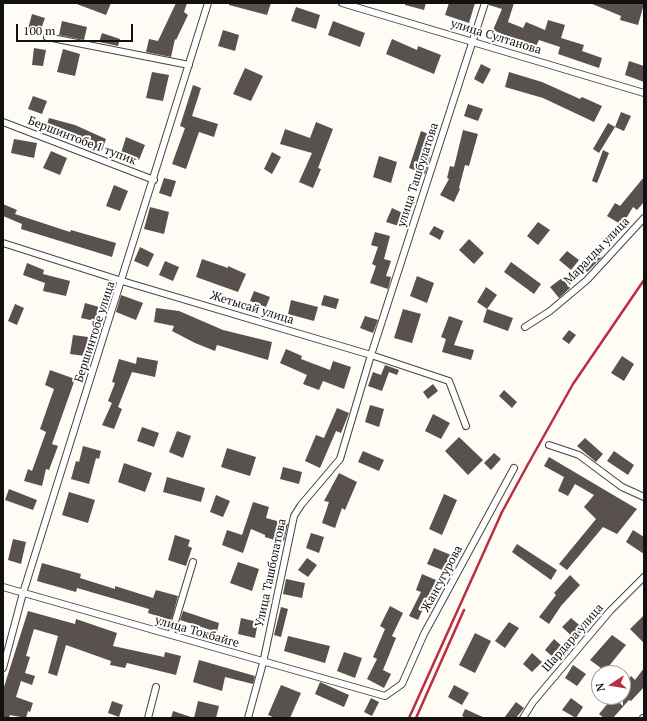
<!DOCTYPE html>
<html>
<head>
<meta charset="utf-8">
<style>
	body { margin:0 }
	#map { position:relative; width:647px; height:721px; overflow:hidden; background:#fefcf5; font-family:"PT Serif",serif }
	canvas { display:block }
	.frame { position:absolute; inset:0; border:4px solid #111; pointer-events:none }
	.north { position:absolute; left:591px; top:665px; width:40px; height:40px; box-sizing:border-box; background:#fff; border:1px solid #a0a0a0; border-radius:50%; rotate:258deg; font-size:11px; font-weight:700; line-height:16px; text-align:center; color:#111 }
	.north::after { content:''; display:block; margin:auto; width:14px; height:18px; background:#bb2e42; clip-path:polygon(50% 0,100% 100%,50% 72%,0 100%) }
	.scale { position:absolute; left:16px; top:24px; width:117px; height:18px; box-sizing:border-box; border:2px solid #111; border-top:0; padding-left:5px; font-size:12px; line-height:14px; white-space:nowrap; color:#111; -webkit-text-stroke:3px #fff; paint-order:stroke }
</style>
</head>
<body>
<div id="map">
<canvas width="647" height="721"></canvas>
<div class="frame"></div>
<div class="north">N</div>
<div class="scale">100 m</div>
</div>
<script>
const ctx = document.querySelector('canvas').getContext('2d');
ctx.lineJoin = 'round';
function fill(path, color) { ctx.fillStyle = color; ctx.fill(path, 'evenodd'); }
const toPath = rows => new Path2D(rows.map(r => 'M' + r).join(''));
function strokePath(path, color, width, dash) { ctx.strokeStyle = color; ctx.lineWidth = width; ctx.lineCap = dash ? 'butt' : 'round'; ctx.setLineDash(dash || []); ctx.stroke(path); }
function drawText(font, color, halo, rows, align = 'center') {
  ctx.font = font + ' "PT Serif",serif'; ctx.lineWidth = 4; ctx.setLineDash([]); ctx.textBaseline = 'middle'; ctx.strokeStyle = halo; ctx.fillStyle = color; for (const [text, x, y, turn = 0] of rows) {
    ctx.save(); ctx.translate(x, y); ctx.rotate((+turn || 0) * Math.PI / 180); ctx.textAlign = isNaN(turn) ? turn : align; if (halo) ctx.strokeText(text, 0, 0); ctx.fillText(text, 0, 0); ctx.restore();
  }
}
fill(toPath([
	[74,3,111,3,106,15],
	[176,3,187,3,184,12,188,15,176,40,175,39,171,57,146,52,149,39,158,41],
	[229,3,271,3,267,15,229,5],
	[405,3,426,3,424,10,405,5],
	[449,3,475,3,469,23,445,15],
	[489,3,514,3,508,22,523,28,526,22,545,30,548,20,565,25,561,38,584,45,582,51,602,58,599,68,558,54,560,47,539,40,535,48,493,30,502,9,489,5],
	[590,3,644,3,644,4,638,25,620,20,621,16],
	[296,7,320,15,316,29,291,21],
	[32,14,45,18,40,32,28,29],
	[62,21,87,27,84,40,59,35],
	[333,21,365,33,360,47,328,35],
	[223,30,239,35,235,51,218,46],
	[102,33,120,39,118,46,99,42],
	[392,39,417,50,418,46,441,55,434,74,386,54],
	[34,48,46,50,43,66,32,65],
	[63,49,80,54,75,76,57,72],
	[629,61,644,66,644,82,625,75],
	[481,64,491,69,483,84,474,79],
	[245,68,263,76,251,101,233,94],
	[152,72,169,75,163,101,146,98],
	[509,72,542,82,580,99,582,97,602,106,594,122,543,98,505,87],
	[193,85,201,88,192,116,218,124,214,137,199,132,186,169,172,164,185,128,180,126],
	[33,96,47,101,42,114,28,109],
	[468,104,483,109,478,121,464,116],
	[621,112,631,116,624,131,615,127],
	[49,118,75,125,106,139,101,153,87,148,88,146,70,139,70,138,45,130],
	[316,122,333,129,318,168,321,169,313,188,299,182,312,153,280,144,285,129,310,138],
	[608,123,615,127,599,153,593,149],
	[463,130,478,134,469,166,465,165,459,188,460,189,454,202,440,195,449,179,447,178,450,166,454,167],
	[421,131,431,135,424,155,430,157,425,174,409,168],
	[126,137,145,145,139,160,121,153],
	[14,139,37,143,34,158,11,153],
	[603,150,609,153,597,183,592,181],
	[51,151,67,158,60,175,43,168],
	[272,152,281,157,272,174,264,169],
	[379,156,397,162,391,183,373,177],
	[644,177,644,202,637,210,633,207,622,225,607,216,615,203,620,206],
	[164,178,176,181,171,197,159,193],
	[114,185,128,191,120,211,106,206],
	[3,204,17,210,15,214,70,232,71,230,116,243,112,257,21,229,22,224,3,216],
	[150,207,169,212,164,234,144,229],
	[392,208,407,215,402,227,386,222],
	[538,222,550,230,538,245,527,236],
	[434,226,444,231,440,240,429,234],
	[375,232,390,236,384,259,391,261,386,276,391,277,388,289,370,283,376,266,372,264,378,247,371,245],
	[469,239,484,253,474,264,459,250],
	[140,247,154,254,148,267,134,261],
	[567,251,579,260,571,270,559,260],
	[596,251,602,257,587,272,580,264],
	[202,259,228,268,228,266,246,274,238,292,196,277],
	[165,261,179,267,173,281,159,275],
	[511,262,541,284,534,294,504,272],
	[27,263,44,270,43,274,70,281,66,296,43,291,45,283,23,275],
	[417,276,434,283,427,303,410,296],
	[562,278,570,288,559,298,550,287],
	[486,287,497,295,487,309,477,302],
	[254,291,270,297,266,307,250,301],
	[121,295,143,303,136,320,116,312],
	[324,295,339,299,336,309,321,305],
	[291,300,318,307,314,321,288,314],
	[85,303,99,307,95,321,81,318],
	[15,304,24,308,17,325,8,321],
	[156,308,179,311,223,330,272,342,268,360,217,345,215,351,195,343,172,331,174,326,154,322],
	[403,309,421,314,412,343,394,338],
	[487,309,513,318,508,331,483,322],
	[365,316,378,320,373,333,360,328],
	[449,316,463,321,454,345,474,350,471,360,442,352,446,339,441,337],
	[569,330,576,335,569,344,562,339],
	[73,335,88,337,85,356,70,354],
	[286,349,302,356,301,359,330,370,333,361,351,367,344,389,323,381,319,390,303,384,307,375,280,363],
	[622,356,634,364,624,381,611,373],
	[137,357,158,361,155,377,132,372,118,407,122,409,114,429,102,425,112,403,108,401,115,383,112,382,119,359,136,364],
	[385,365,399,370,397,375,389,372,382,391,368,386,373,372,381,375],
	[50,370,75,379,52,444,58,446,49,470,46,469,42,486,24,481,28,469,32,471,46,432,40,429,54,389,45,385],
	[433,384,438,391,428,399,423,392],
	[504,390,517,402,512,408,499,396],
	[370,405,384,409,379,427,365,422],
	[337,408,349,413,341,433,336,431,320,468,305,461,316,435,324,438],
	[433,414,450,423,441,439,425,431],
	[142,427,159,433,154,447,137,441],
	[177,431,191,436,183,458,169,452],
	[459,437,483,460,468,475,445,451],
	[585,438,603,454,596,462,577,446],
	[83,446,101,451,99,459,96,458,89,484,71,479,76,461,79,462],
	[227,448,256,457,250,476,221,467],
	[363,451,384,460,379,471,358,462],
	[614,451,634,465,628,475,607,461],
	[494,453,501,459,491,470,484,463],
	[549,457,637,509,617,534,603,527,567,570,559,564,596,519,584,507,594,495,575,484,568,496,558,491,564,477,544,466],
	[124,463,152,473,145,492,118,482],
	[283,467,302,472,299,484,280,479],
	[339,473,357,482,345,510,342,508,335,528,322,523,329,502,324,501],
	[167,477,205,488,201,502,163,492],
	[9,489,37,500,33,510,5,500],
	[69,492,95,500,88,523,62,515],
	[444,494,457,500,442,535,429,529],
	[216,495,230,501,223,517,210,512],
	[253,502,269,507,266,518,288,524,284,541,281,542,265,537,265,535,251,529,243,553,222,545,227,530,242,535],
	[633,530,644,537,644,554,626,542],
	[311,533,324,537,319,553,306,548],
	[175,535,190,540,188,546,192,548,186,566,168,560],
	[13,539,26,542,21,564,8,560],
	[517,544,557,570,551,580,512,552],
	[434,548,451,555,445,571,427,564],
	[307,558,317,565,308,577,298,570],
	[238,562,259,569,252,591,230,583],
	[42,563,81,574,80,578,115,589,115,586,153,598,156,590,178,596,172,618,170,620,148,613,149,609,77,588,76,592,37,581],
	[422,574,436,580,418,620,409,616,421,592,416,590],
	[570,575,580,585,561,606,549,624,539,617,556,595,554,593],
	[286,579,305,583,302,598,283,594],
	[390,606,403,613,392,636,396,638,383,670,391,674,384,688,367,679,377,659,373,657,385,629,380,626],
	[281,607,288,609,281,637,274,635],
	[28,611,75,624,76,619,117,633,113,646,164,657,165,652,181,656,176,675,127,663,125,668,110,665,111,661,66,645,57,676,48,673,58,636,34,629,26,656,30,657,25,673,35,676,32,685,21,681,16,697,33,703,30,712,28,711,26,718,10,715,9,718,3,718,3,690],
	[183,611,219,623,217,632,180,620],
	[644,615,644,643,630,629],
	[241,618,258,622,255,638,238,634],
	[571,618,584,629,575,639,562,627],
	[509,622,519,628,505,648,495,641],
	[475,633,491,641,475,673,459,665],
	[612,635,626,645,605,671,590,660],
	[288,636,330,646,325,663,284,651],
	[554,639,564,648,554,658,545,650],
	[344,652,362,658,355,678,337,671],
	[532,653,542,662,532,672,523,664],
	[199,660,255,676,253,684,225,677,222,691,193,682],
	[573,665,586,674,577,686,565,678],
	[644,668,644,687,631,701,629,700,613,718,604,718,599,714,613,697,623,706,623,685,631,676,635,680],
	[320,682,349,695,344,707,315,694],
	[281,685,301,693,290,718,275,718,268,715],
	[454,685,469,693,462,705,448,697],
	[371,698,379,702,372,716,364,712],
	[571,698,583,707,576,718,562,710],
	[112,701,123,705,119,717,108,713],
	[198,701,219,706,216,718,194,718],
	[516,702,524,708,516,718,504,718],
	[465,709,485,718,467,718,462,716],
	[173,711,191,717,191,718,171,718]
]), '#59514d');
const minor = toPath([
	[342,3,644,93],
	[47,37,189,65],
	[3,122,154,180],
	[3,243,122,281,371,355,449,381,466,426],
	[525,327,550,311,587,280,644,218],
	[549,445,579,455,622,487,644,497],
	[3,587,385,696,402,684,424,634,514,468],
	[171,635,193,562],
	[3,668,23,593,208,3],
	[148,718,156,687],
	[248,718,263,663,294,516,301,505,340,459,371,355,485,3],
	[523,718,533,702,610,611,644,577],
	[643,718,644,718]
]);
strokePath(minor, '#444', 8);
strokePath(minor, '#fff', 6);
strokePath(toPath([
	[409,718,502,512,527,466,573,384,644,280],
	[416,718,464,610]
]), '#bb2e42', 2.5);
drawText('12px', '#111', '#fff', [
	["улица Султанова",496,37,17],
	["Бершинтобе 1 тупик",82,141,21],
	["улица Ташбулатова",418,175,-72],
	["Маралды улица",597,251,-46],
	["Жетысай улица",252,308,17],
	["Бершинтобе улица",95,332,-72],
	["Улица Ташболатова",271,573,-78],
	["Жансугурова",442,579,-62],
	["улица Токбайге",197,632,16],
	["Шардара улица",573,638,-49]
]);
</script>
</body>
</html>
